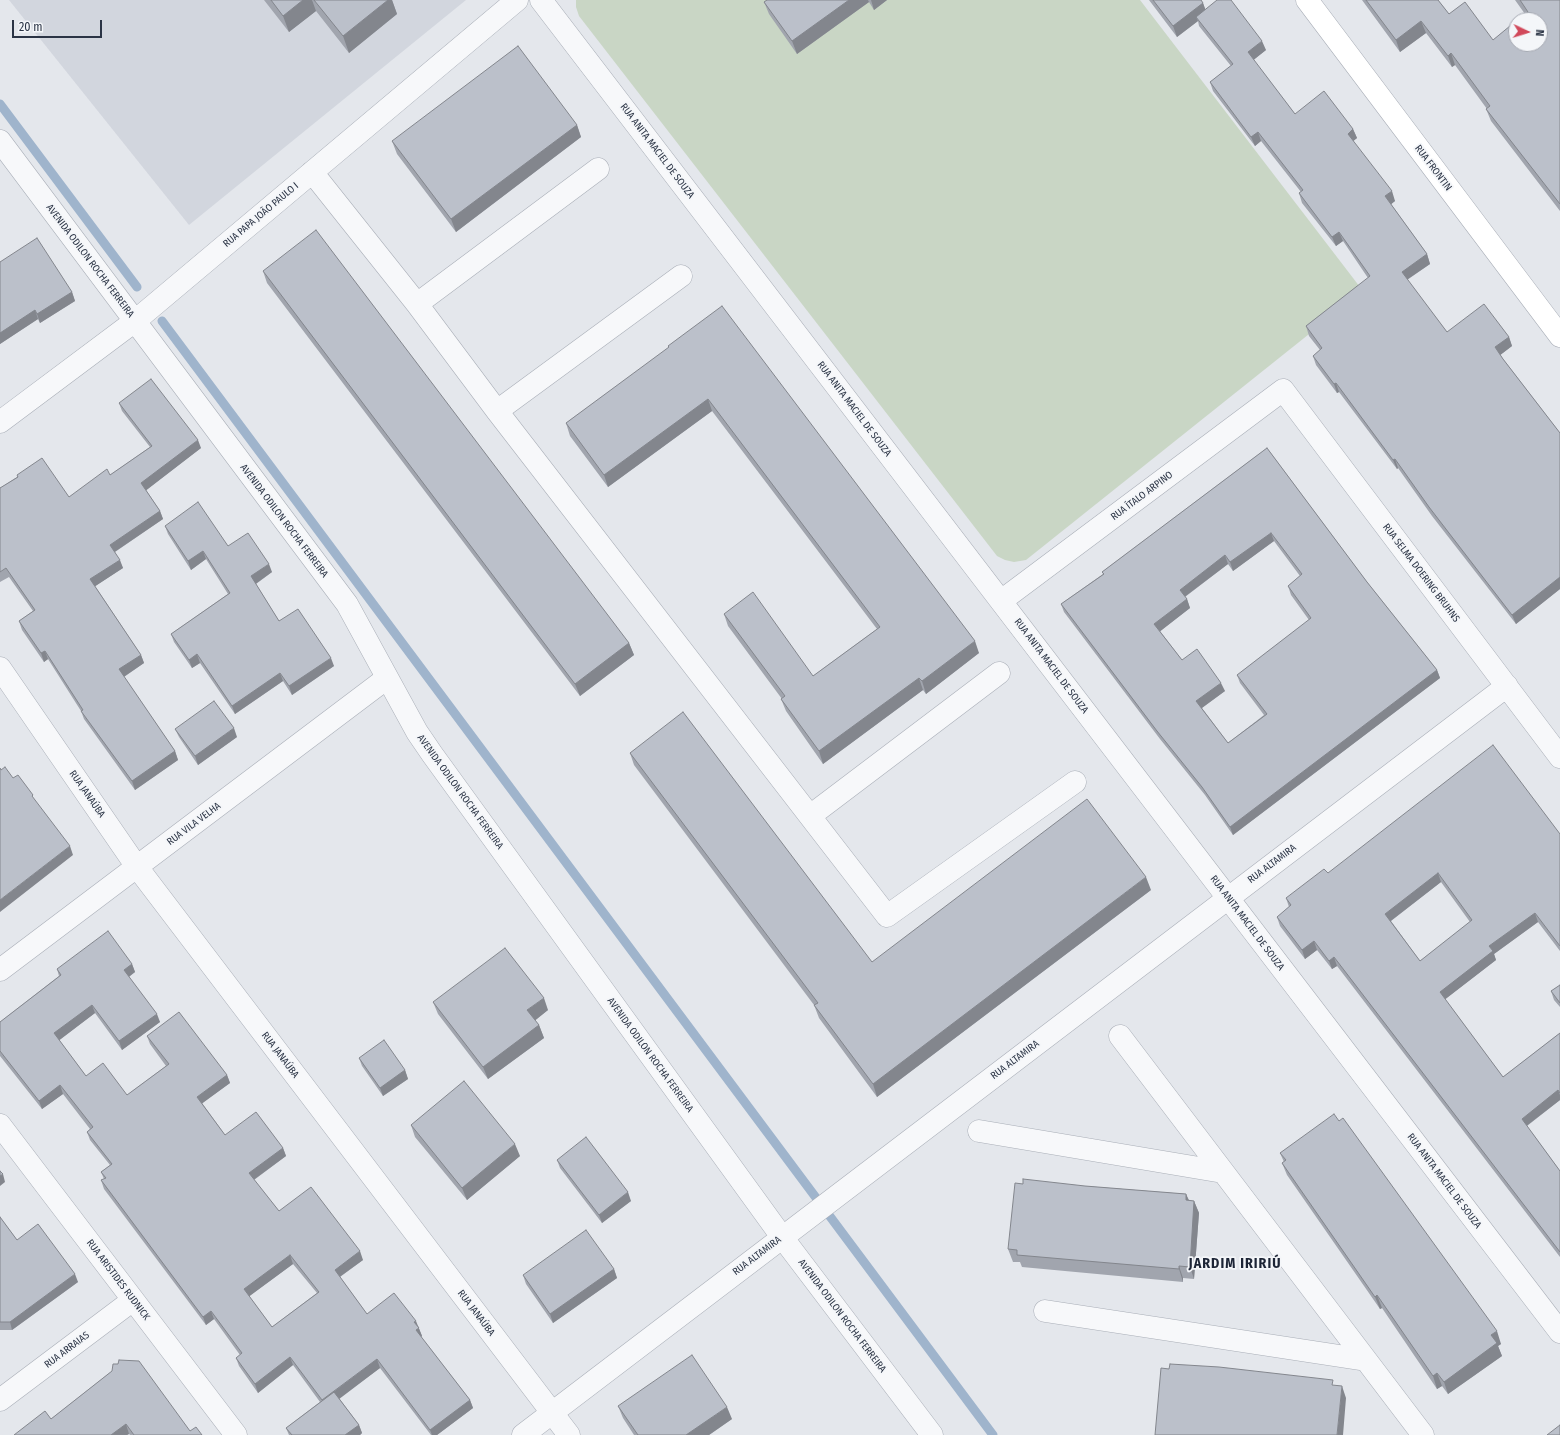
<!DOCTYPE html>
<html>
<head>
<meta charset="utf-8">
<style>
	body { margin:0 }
	#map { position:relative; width:1560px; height:1435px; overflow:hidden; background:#e4e7ec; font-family:"Fira Sans Condensed",sans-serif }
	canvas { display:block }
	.north { position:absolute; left:1508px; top:12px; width:40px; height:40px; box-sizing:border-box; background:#f4f6f9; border:1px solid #a4a8b1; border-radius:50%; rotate:94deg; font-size:11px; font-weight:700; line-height:16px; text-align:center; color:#2b3445 }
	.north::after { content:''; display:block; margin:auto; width:14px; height:18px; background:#d1495b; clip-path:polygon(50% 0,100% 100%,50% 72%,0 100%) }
	.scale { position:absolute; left:12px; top:20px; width:90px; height:18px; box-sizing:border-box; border:2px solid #2b3445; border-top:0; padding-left:5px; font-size:12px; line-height:14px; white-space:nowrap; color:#2b3445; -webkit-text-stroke:3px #f4f6f9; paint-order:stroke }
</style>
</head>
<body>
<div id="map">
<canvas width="1560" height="1435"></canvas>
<div class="north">N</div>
<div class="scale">20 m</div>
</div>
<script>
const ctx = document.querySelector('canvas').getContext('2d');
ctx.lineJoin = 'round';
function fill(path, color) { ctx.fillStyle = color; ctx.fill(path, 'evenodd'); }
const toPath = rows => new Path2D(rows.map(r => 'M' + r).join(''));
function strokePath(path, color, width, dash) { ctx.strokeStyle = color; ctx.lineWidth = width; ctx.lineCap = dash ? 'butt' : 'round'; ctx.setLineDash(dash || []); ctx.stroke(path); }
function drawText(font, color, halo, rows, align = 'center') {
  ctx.font = font + ' "Fira Sans Condensed",sans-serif'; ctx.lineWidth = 3.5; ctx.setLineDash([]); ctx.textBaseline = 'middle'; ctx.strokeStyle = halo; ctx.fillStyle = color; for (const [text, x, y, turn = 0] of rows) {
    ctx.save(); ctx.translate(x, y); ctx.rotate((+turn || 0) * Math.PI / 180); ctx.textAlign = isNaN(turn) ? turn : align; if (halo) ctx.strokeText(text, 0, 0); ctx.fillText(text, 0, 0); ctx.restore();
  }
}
fill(toPath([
	[9,0,466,0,189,225]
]), '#d2d6de');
fill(toPath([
	[576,0,1140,0,1363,291,1026,560,1014,562,1005,560,997,556,579,16,576,7]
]), '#c9d6c5');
strokePath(toPath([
	[0,104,137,287],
	[162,321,993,1435]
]), '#9fb4cc', 9);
const street = toPath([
	[541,0,1560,1332],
	[0,141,347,604,417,732,432,754,782,1237,932,1435],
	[312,172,417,304,497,411,887,916,1075,782],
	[417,304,598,169],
	[497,411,681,276],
	[0,422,135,321,517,0],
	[1001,601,1283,390,1560,757],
	[0,668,137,867,569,1435],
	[810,816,999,673],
	[0,970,387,678],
	[1120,1036,1423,1435],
	[0,1125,236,1435],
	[979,1131,1223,1172],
	[1045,1311,1366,1360],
	[0,1400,133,1300],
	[523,1435,1507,686]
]);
const secondary = toPath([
	[1307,0,1560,336]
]);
strokePath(street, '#a9aeb7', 23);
strokePath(secondary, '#a9aeb7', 23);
strokePath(street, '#f7f8fa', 22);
strokePath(secondary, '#fff', 22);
fill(toPath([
	[264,0,392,0,397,14,349,53,316,11,289,32],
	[767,0,887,0,874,10,869,2,797,54,769,14,764,2],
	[1149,0,1201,0,1203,3,1205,9,1266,50,1253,60,1295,114,1353,129,1357,138,1353,141,1395,201,1391,204,1427,254,1430,264,1407,280,1447,332,1509,337,1512,346,1500,355,1560,433,1560,589,1516,624,1432,516,1398,468,1397,469,1339,392,1337,393,1316,365,1313,356,1320,350,1309,336,1306,326,1368,278,1343,241,1336,246,1302,203,1299,193,1301,192,1261,141,1255,146,1213,91,1210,82,1231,66,1199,26,1198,21,1177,37],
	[1362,0,1438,0,1449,14,1493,40,1525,14,1515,0,1560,0,1560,211,1491,121,1486,109,1487,109,1455,65,1452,67,1426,33,1400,52],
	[577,125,581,137,456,232,397,154,392,141],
	[0,262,72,292,75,301,40,323,38,319,0,344],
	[263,271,629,643,634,655,580,696,267,283],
	[668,346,979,653,926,694,923,690,823,764,786,711,781,699,782,699,728,626,724,614,813,676,877,629,712,411,608,487,570,436,566,423,669,348],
	[119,403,201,448,146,490,160,511,163,519,115,552,123,568,95,586,141,655,144,663,124,677,175,751,178,760,135,790,84,719,81,711,48,659,44,662,22,630,19,621,33,611,9,577,0,582,0,488,17,477,17,475,69,497,110,475,150,447,122,411],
	[1267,448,1367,582,1437,670,1440,678,1233,835,1205,795,1160,739,1064,612,1061,604,1103,574,1102,572],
	[1274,541,1300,576,1288,586,1291,595,1309,620,1237,675,1240,683,1264,715,1228,743,1202,708,1225,691,1182,660,1160,631,1190,608,1187,599,1185,597,1228,564,1233,571],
	[165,526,228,546,272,572,256,584,279,621,334,666,292,695,283,681,235,714,200,663,192,668,174,642,171,634,228,594,206,559,191,570,168,534],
	[175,729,237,737,198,765,179,737],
	[630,753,872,962,1151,890,877,1097,819,1018,814,1005,634,765],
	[1560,834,1560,951,1538,922,1494,954,1496,960,1445,999,1503,1077,1560,1033,1560,1100,1527,1126,1560,1171,1560,1257,1337,966,1332,969,1317,950,1305,959,1280,926,1277,917,1289,907,1286,898,1328,873],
	[1441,882,1470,922,1420,961,1391,921],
	[132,964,135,972,129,977,160,1022,122,1050,95,1013,59,1040,86,1076,127,1095,166,1066,150,1044,147,1036,227,1075,230,1083,202,1103,225,1135,283,1148,286,1156,254,1180,279,1211,363,1260,340,1277,367,1314,418,1326,422,1336,421,1337,470,1400,473,1408,437,1435,431,1435,380,1368,339,1398,359,1425,362,1433,360,1435,289,1435,286,1428,320,1402,293,1365,258,1393,239,1366,236,1358,240,1355,214,1319,206,1325,104,1189,101,1180,104,1179,101,1172,110,1165,90,1140,87,1132,90,1129,63,1094,42,1109,0,1056,0,1022,59,976,57,969],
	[293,1264,317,1293,272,1327,249,1296],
	[1560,985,1560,1007,1554,1000,1551,991],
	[433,1002,548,1010,535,1020,539,1025,544,1038,488,1079,438,1014],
	[359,1058,405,1070,408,1079,383,1096,362,1066],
	[1339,1121,1501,1344,1498,1346,1502,1356,1448,1394,1442,1386,1437,1389,1382,1308,1380,1309,1287,1175,1282,1163,1284,1162,1280,1153],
	[411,1125,520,1156,467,1200,415,1137],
	[557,1160,631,1201,602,1223,560,1168],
	[1085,1186,1186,1194,1189,1200,1194,1201,1199,1213,1194,1279,1183,1278,1183,1282,1022,1267,1020,1262,1013,1262,1008,1249],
	[0,1217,17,1240,78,1282,12,1330,0,1330],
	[614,1269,617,1278,553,1323,526,1284,523,1275],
	[112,1371,190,1431,202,1435,130,1435,129,1434,127,1435,14,1435,51,1419],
	[618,1406,732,1419,709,1435,634,1435,623,1418]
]), '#a1a5ae');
fill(toPath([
	[303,0,312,0,316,11,289,32,283,16],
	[388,0,392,0,397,14,349,53,343,36],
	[849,0,868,0,869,2,797,54,792,41],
	[871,0,887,0,874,10],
	[1203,3,1207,14,1196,17,1198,21,1177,37,1173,26],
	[1421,21,1426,33,1400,52,1396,40],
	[1262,41,1266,50,1251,62,1248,52],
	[1451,53,1455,65,1452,67,1448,56],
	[577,125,581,137,456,232,451,219],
	[1353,129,1357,138,1351,143,1348,134],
	[1258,132,1261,141,1255,146,1251,137],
	[1392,191,1395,201,1389,206,1385,196],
	[1339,232,1343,241,1336,246,1332,237],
	[1427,254,1430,264,1405,281,1402,272],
	[72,292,75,301,40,323,37,314],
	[35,310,38,319,0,344,0,333],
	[1509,337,1512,346,1499,356,1495,347],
	[1336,383,1339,392,1337,393,1334,384],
	[708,399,712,411,608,487,604,475],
	[198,440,201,448,144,492,141,483],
	[1395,459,1398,468,1397,469,1393,460],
	[160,511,163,519,113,553,110,545],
	[1271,533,1274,541,1233,571,1230,562],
	[203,551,206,559,191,570,188,561],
	[1225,555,1228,564,1183,598,1180,590],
	[120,560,123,568,94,587,90,579],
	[269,564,272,572,254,585,251,576],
	[1560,577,1560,589,1516,624,1512,615],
	[1187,599,1190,608,1158,633,1154,624],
	[975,641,979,653,926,694,922,681],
	[629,643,634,655,580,696,575,684],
	[45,651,48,659,44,662,41,653],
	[197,654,200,663,192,668,189,660],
	[141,655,144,663,122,678,119,669],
	[331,658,334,666,292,695,289,686],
	[1437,670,1440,678,1233,835,1230,827],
	[280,673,283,681,235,714,232,706],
	[919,678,923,690,823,764,819,751],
	[1221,683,1225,691,1199,710,1196,701],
	[234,728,237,737,198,765,195,756],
	[175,751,178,760,135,790,132,781],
	[70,846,73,855,0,912,0,900],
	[1438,873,1441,882,1388,923,1385,914],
	[1146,877,1151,890,877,1097,873,1084],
	[1535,913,1538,922,1494,954,1496,960,1443,1001,1440,992,1489,946],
	[1314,941,1317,950,1305,959,1302,950],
	[1334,957,1337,966,1332,969,1329,961],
	[132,964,135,972,127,978,124,970],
	[544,998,548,1010,532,1023,527,1010],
	[92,1005,95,1013,57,1042,54,1033],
	[157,1014,160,1022,122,1050,119,1041],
	[539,1025,544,1038,488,1079,483,1067],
	[405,1070,408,1079,383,1096,380,1088],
	[227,1075,230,1083,200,1105,197,1097],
	[60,1085,63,1094,42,1109,39,1101],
	[1558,1090,1560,1095,1560,1100,1525,1127,1522,1119],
	[515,1144,520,1156,467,1200,462,1188],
	[283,1148,286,1156,252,1181,249,1173],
	[3,1174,5,1182,0,1186,0,1176],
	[628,1192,631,1201,602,1223,599,1215],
	[1186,1194,1191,1206,1186,1200],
	[1194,1201,1199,1213,1194,1279,1190,1267],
	[360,1251,363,1260,338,1278,335,1270],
	[290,1255,293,1264,247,1298,244,1289],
	[1179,1266,1183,1278,1183,1282,1179,1269],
	[614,1269,617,1278,553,1323,550,1314],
	[75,1274,78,1282,12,1330,10,1322],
	[1377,1295,1382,1308,1380,1309,1375,1297],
	[211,1311,214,1319,206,1325,203,1317],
	[416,1321,422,1336,419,1339,416,1330,414,1322],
	[1497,1331,1501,1344,1498,1346,1502,1356,1448,1394,1444,1382,1491,1335],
	[290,1357,293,1365,258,1393,255,1384],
	[377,1359,380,1368,326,1409,323,1400],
	[1437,1373,1442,1386,1437,1389,1433,1376],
	[1342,1386,1346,1398,1343,1435,1337,1435],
	[470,1400,473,1408,437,1435,432,1435,430,1430],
	[727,1407,732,1419,709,1435,686,1435],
	[126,1424,129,1434,127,1435,111,1435],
	[359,1425,362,1433,360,1435,345,1435]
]), '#83868d');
const building = toPath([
	[271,0,303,0,283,16,271,0],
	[314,0,388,0,343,36,314,0],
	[767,0,849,0,792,41,764,2,767,0],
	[1153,0,1201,0,1203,3,1173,26,1153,0],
	[1217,0,1231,0,1262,41,1248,52,1295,114,1324,91,1353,129,1348,134,1392,191,1385,196,1427,254,1402,272,1447,332,1484,304,1509,337,1495,347,1503,359,1560,433,1560,577,1512,615,1429,507,1395,459,1393,460,1336,383,1334,384,1313,356,1322,348,1306,326,1370,276,1339,232,1332,237,1299,193,1303,190,1258,132,1251,137,1210,82,1233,64,1196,17,1217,0],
	[1366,0,1438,0,1449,14,1465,2,1493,40,1516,21,1516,44,1540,44,1540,20,1518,20,1528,12,1520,0,1560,0,1560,204,1486,109,1490,106,1451,53,1448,56,1421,21,1396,40,1366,0],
	[518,46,577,125,451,219,392,141,518,46],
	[316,230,629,643,575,684,263,271,316,230],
	[37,238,72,292,37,314,35,310,0,333,0,262,37,238],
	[722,306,975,641,922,681,919,678,819,751,781,699,785,696,724,614,753,592,813,676,880,627,708,399,604,475,566,423,669,347,668,346,722,306],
	[151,379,198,440,141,483,160,511,110,545,120,560,90,579,141,655,119,669,175,751,132,781,81,711,83,710,45,651,41,653,19,621,35,610,6,568,0,572,0,488,18,477,17,475,42,458,69,497,107,469,110,475,152,446,119,403,151,379],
	[1267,448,1367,582,1437,670,1230,827,1202,787,1157,731,1061,604,1104,574,1102,572,1267,448],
	[1271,533,1302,574,1288,586,1311,618,1237,675,1267,714,1228,743,1196,701,1221,683,1197,649,1182,660,1154,624,1187,599,1180,590,1225,555,1230,562,1271,533],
	[198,502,228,546,248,533,269,564,251,576,279,621,298,609,331,658,289,686,280,673,232,706,197,654,189,660,171,634,230,593,203,551,188,561,165,526,198,502],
	[214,701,234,728,195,756,175,729,214,701],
	[683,712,872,962,1087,799,1146,877,873,1084,814,1005,818,1003,630,753,683,712],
	[1493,745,1560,834,1560,946,1535,913,1489,946,1493,951,1440,992,1503,1077,1560,1033,1560,1093,1558,1090,1522,1119,1560,1171,1560,1252,1334,957,1329,961,1314,941,1302,950,1277,917,1291,905,1286,898,1324,869,1328,873,1493,745],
	[1438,873,1472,920,1420,961,1385,914,1438,873],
	[5,767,13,778,18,775,33,795,32,796,70,846,0,900,0,768,1,770,5,767],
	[108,931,132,964,124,970,157,1014,119,1041,92,1005,54,1033,86,1076,103,1063,127,1095,169,1064,147,1036,179,1012,227,1075,197,1097,225,1135,256,1112,283,1148,249,1173,279,1211,311,1187,360,1251,335,1270,367,1314,394,1293,416,1321,414,1322,419,1328,416,1330,470,1400,430,1430,377,1359,322,1400,290,1357,255,1384,236,1358,242,1353,211,1311,203,1317,101,1180,106,1178,101,1172,112,1164,87,1132,93,1127,60,1085,39,1101,0,1051,0,1022,61,975,57,969,108,931],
	[290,1255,319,1292,272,1327,244,1289,290,1255],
	[505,948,544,998,527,1010,539,1025,483,1067,433,1002,505,948],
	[1560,985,1560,1003,1551,991,1560,985],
	[384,1040,405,1070,380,1088,359,1058,384,1040],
	[464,1081,515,1144,462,1188,411,1125,464,1081],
	[1334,1114,1339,1121,1343,1118,1497,1331,1491,1335,1497,1343,1444,1382,1437,1373,1433,1376,1377,1295,1375,1297,1282,1163,1286,1160,1280,1153,1334,1114],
	[586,1137,628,1192,599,1215,557,1160,586,1137],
	[0,1171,3,1174,0,1176,0,1171],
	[1023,1179,1085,1186,1186,1194,1186,1200,1194,1201,1190,1267,1179,1266,1179,1269,1017,1255,1017,1250,1008,1249,1015,1183,1023,1184,1023,1179],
	[0,1217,17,1240,38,1224,75,1274,10,1322,0,1322,0,1217],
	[586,1230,614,1269,550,1314,523,1275,586,1230],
	[692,1355,727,1407,686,1435,638,1435,618,1406,692,1355],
	[119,1360,139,1361,190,1431,196,1427,202,1435,134,1435,126,1424,111,1435,14,1435,45,1411,51,1419,112,1371,113,1364,118,1364,119,1360],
	[1170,1364,1219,1367,1333,1380,1332,1385,1342,1386,1337,1435,1155,1435,1161,1368,1169,1369,1170,1364],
	[334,1392,359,1425,345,1435,292,1435,286,1428,334,1392],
	[1560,1425,1560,1435,1547,1435,1560,1425]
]);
fill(building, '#bbc0ca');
strokePath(building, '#83868d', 1);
drawText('10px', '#2b3445', '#f4f6f9', [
	["RUA ANITA MACIEL DE SOUZA",657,151,53],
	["RUA FRONTIN",1433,168,53],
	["RUA PAPA JOÃO PAULO I",261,215,-40],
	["AVENIDA ODILON ROCHA FERREIRA",90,261,53],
	["RUA ANITA MACIEL DE SOUZA",854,409,53],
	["RUA ÍTALO ARPINO",1142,496,-37],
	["AVENIDA ODILON ROCHA FERREIRA",284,521,53],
	["RUA SELMA DOERING BRUHNS",1421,573,53],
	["RUA ANITA MACIEL DE SOUZA",1051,666,53],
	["AVENIDA ODILON ROCHA FERREIRA",460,792,54],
	["RUA JANAÚBA",87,794,55],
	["RUA VILA VELHA",194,824,-37],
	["RUA ALTAMIRA",1272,864,-37],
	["RUA ANITA MACIEL DE SOUZA",1247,923,53],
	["RUA JANAÚBA",280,1055,53],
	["AVENIDA ODILON ROCHA FERREIRA",650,1055,54],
	["RUA ALTAMIRA",1015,1060,-37],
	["RUA ANITA MACIEL DE SOUZA",1444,1181,53],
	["RUA ALTAMIRA",757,1256,-37],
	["RUA ARISTIDES RUDNICK",118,1280,53],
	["RUA JANAÚBA",476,1313,53],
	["AVENIDA ODILON ROCHA FERREIRA",842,1316,53],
	["RUA ARRAIAS",67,1350,-37]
]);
ctx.letterSpacing = '1px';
drawText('bold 14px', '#1d2536', '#f4f6f9', [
	["JARDIM IRIRIÚ",1235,1264]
]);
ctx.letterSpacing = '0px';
</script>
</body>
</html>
